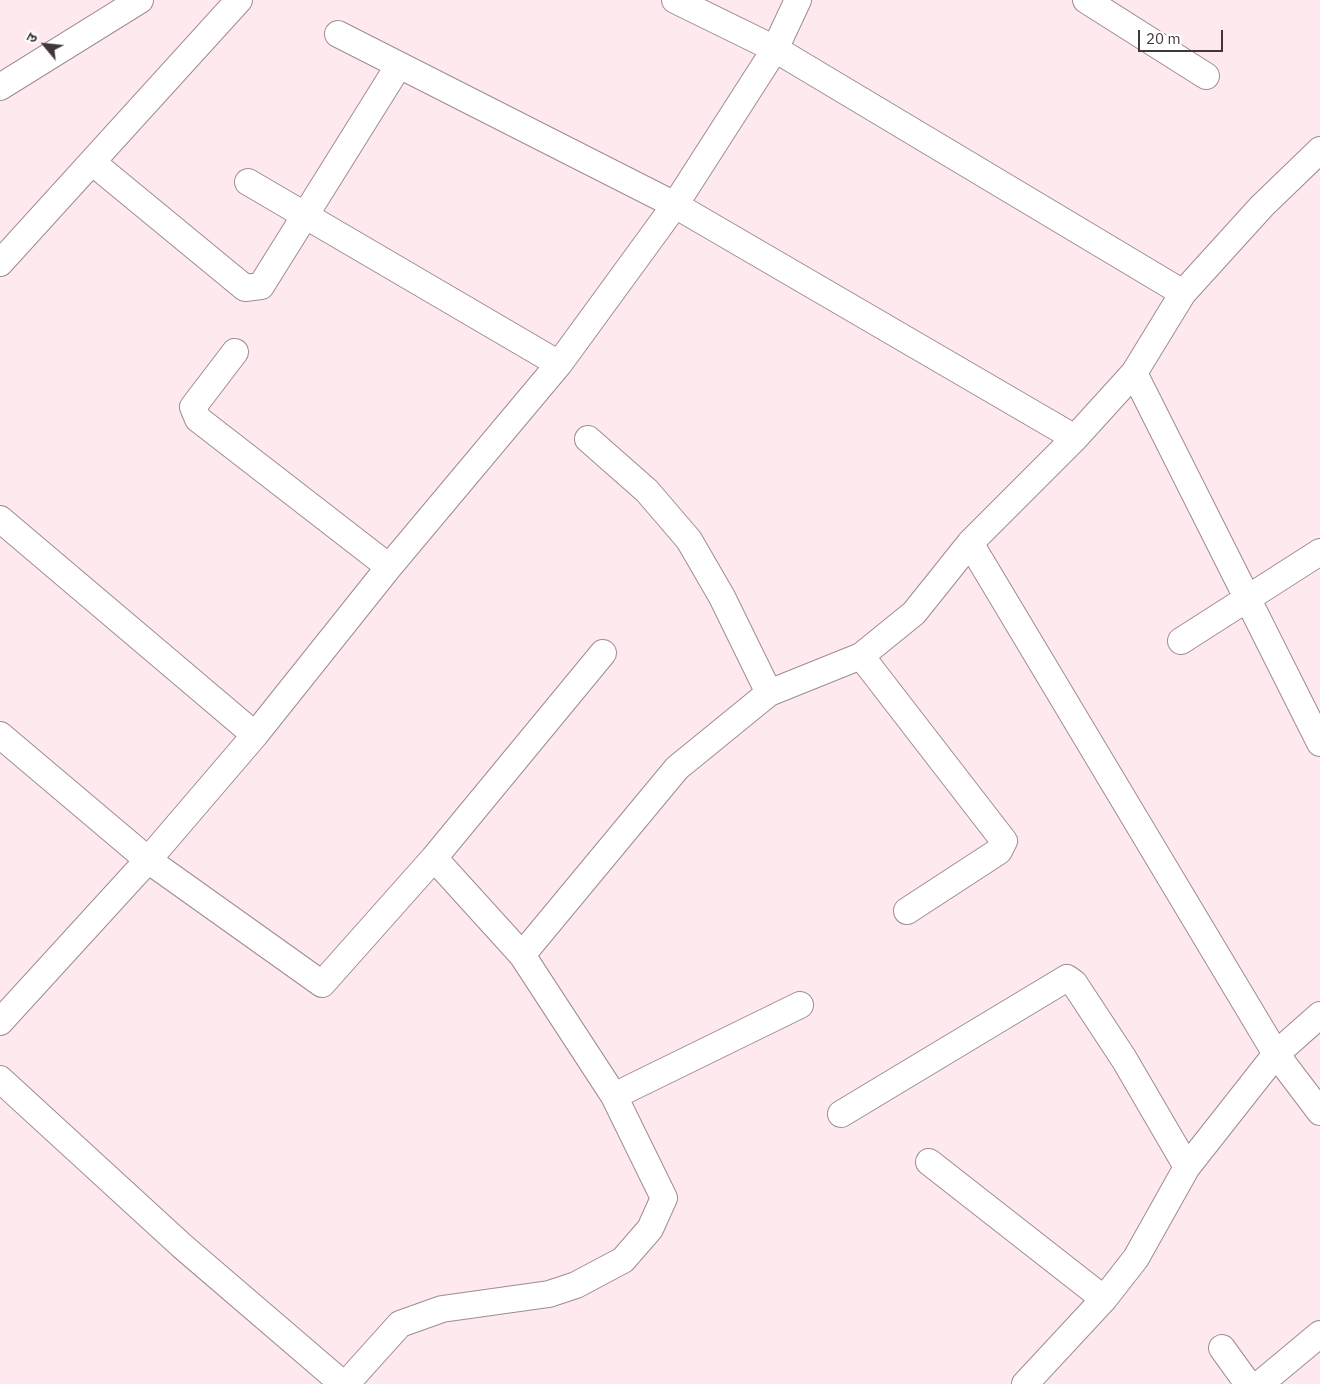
<!DOCTYPE html>
<html>
<head>
<meta charset="utf-8">
<style>
	body { margin:0 }
	#map { position:relative; width:1320px; height:1384px; overflow:hidden; background:#fee9ee; font-family:"IBM Plex Sans","Noto Sans Devanagari",sans-serif }
	canvas { display:block }
	.north { position:absolute; left:20px; top:20px; width:50px; height:50px; -webkit-text-stroke:4px #fff; paint-order:stroke; rotate:298deg; font-size:14px; font-weight:700; line-height:20px; text-align:center; color:#3f3739 }
	.north::after { content:''; display:block; margin:auto; width:18px; height:22px; background:#3f3739; clip-path:polygon(50% 0,100% 100%,50% 72%,0 100%) }
	.scale { position:absolute; left:1138px; top:30px; width:85px; height:22px; box-sizing:border-box; border:2px solid #3f3739; border-top:0; padding-left:6px; font-size:15px; line-height:18px; white-space:nowrap; color:#3f3739; -webkit-text-stroke:4px #fff; paint-order:stroke }
</style>
</head>
<body>
<div id="map">
<canvas width="1320" height="1384"></canvas>
<div class="north">उ</div>
<div class="scale">20 m</div>
</div>
<script>
const ctx = document.querySelector('canvas').getContext('2d');
ctx.lineJoin = 'round';
const toPath = rows => new Path2D(rows.map(r => 'M' + r).join(''));
function strokePath(path, color, width, dash) { ctx.strokeStyle = color; ctx.lineWidth = width; ctx.lineCap = dash ? 'butt' : 'round'; ctx.setLineDash(dash || []); ctx.stroke(path); }
const street = toPath([
	[675,0,775,49,1183,293],
	[1086,0,1206,76],
	[338,34,675,205,1075,438],
	[0,87,140,0],
	[92,162,245,288,261,286,399,65],
	[248,182,559,364],
	[0,263,239,0],
	[235,352,193,407,198,419,389,567],
	[1134,373,1320,743],
	[588,439,647,491,689,540,722,597,769,693],
	[0,519,255,735],
	[970,543,1276,1054,1320,1112],
	[1181,641,1320,552],
	[861,656,1004,841,999,851,907,911],
	[0,735,148,860,322,984,434,858,603,653],
	[434,858,522,955],
	[0,1022,148,860,255,735,389,567,559,364,675,205,775,49,798,0],
	[0,1079,181,1245,343,1384],
	[614,1096,800,1005],
	[841,1114,1067,978,1074,983,1124,1059,1187,1167],
	[929,1162,1104,1299],
	[1222,1348,1248,1384],
	[346,1384,400,1324,442,1309,549,1294,576,1285,623,1260,650,1229,664,1198,614,1096,522,955,677,768,769,693,861,656,914,613,970,543,1075,438,1134,373,1183,293,1262,206,1320,150],
	[1025,1384,1104,1299,1136,1258,1187,1167,1276,1054,1320,1015],
	[1260,1384,1320,1334]
]);
strokePath(street, '#9e8c90', 28);
strokePath(street, '#fff', 26);
</script>
</body>
</html>
